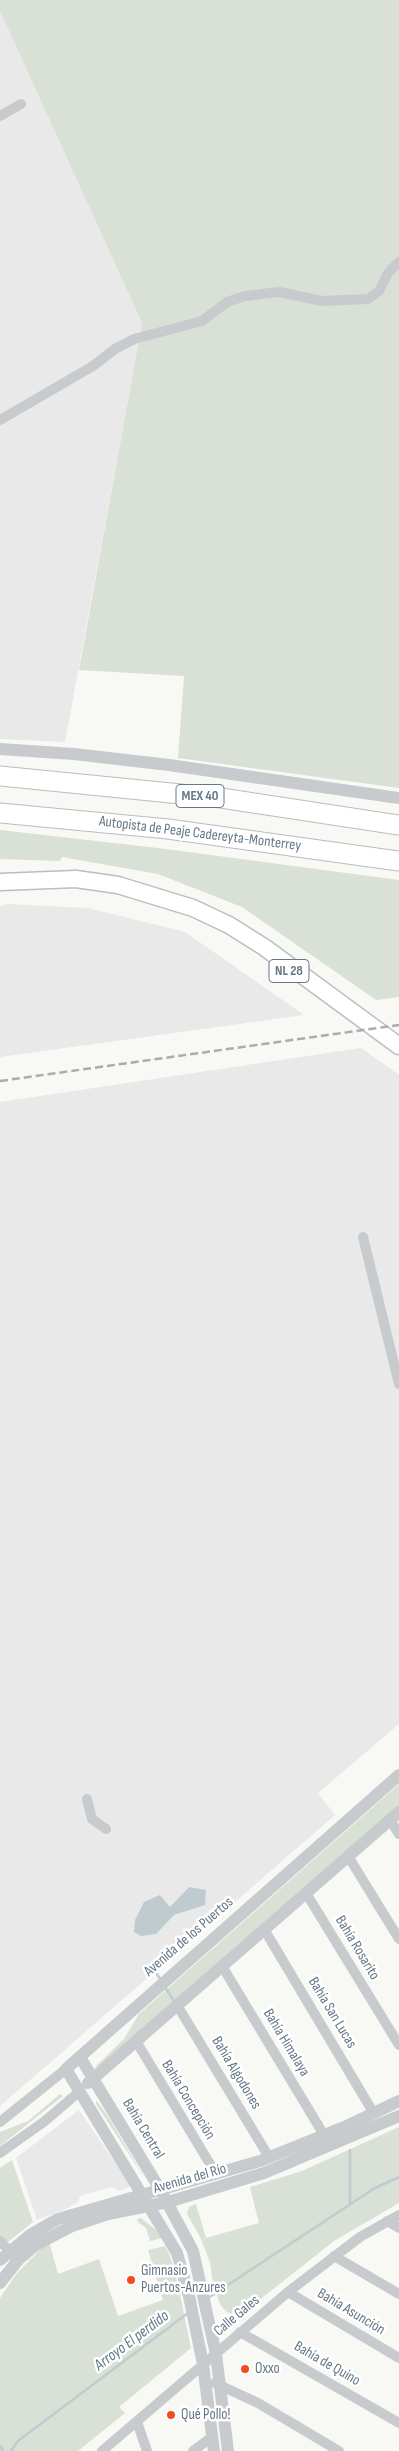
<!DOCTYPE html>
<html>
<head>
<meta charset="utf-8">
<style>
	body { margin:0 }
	canvas { display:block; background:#f8f8f4 }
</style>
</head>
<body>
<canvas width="399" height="2451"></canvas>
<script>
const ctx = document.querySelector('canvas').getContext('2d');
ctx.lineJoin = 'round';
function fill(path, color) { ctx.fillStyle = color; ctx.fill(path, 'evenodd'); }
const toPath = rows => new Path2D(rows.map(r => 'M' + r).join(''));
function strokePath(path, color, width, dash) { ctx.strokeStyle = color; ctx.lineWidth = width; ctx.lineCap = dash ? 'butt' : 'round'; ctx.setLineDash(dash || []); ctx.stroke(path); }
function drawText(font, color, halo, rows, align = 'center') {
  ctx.font = font + ' "Sofia Sans Condensed",sans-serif'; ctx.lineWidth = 5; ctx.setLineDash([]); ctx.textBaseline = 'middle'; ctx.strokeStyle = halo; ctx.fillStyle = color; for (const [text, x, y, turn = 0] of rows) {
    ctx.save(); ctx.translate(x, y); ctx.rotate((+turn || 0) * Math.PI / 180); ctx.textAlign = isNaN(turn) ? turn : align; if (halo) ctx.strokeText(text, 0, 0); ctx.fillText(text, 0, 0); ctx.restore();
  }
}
fill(toPath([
	[0,11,142,323,65,742,0,739],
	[7,904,88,908,185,932,304,1015,0,1057,0,906],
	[361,1048,399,1075,399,1724,318,1793,335,1815,0,2106,0,1102],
	[79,2110,131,2186,119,2191,111,2187,80,2196,78,2202,68,2208,37,2220,16,2158]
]), '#e8e9e8');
fill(toPath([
	[0,0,399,0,399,788,178,758,184,676,79,670,142,323,0,11],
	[0,830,166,849,399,880,399,997,376,1000,242,907,158,874,62,857,60,861,0,859],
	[399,1784,399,1806,305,1886,99,2066,94,2068,124,2039,139,2014],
	[60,2094,63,2096,0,2146,0,2132,28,2121],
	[96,2100,108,2116,144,2177,96,2104],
	[399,2127,399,2203,334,2241,239,2316,227,2312,221,2306,213,2285,210,2262,200,2237,187,2214,189,2207,196,2204,206,2238,259,2223,250,2187,302,2171],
	[12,2160,33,2222,8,2242,0,2237,0,2168],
	[141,2218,156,2230,162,2238,150,2241,146,2228,139,2223,137,2219],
	[49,2241,58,2274,99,2259,118,2316,163,2300,148,2250,165,2246,170,2256,178,2285,191,2348,119,2407,125,2413,78,2451,0,2451,0,2298,17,2273]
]), '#d9e0d5');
fill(toPath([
	[189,1887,206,1890,205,1905,174,1915,156,1934,141,1936,134,1932,135,1920,144,1902,160,1895,170,1907]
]), '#c0cbd0');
strokePath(toPath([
	[153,1969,161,1980],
	[165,1987,174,2001],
	[350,2205,350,2150],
	[208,2298,375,2188,399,2177],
	[0,2446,3,2451],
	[11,2451,18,2441,188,2313]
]), '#c0cbd0', 2.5);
const primary = toPath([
	[0,882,76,879,118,885,193,908,229,925,264,947,399,1046]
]);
const motorway = toPath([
	[0,776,221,798,399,825],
	[0,813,168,829,399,861]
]);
strokePath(primary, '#babec2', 19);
strokePath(motorway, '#b9bdc0', 21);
strokePath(toPath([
	[0,116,21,104],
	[0,420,93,366,115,349,134,339,202,321,227,302,245,296,279,292,322,301,368,299,379,291,388,273,399,262],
	[363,1237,399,1384],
	[87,1799,92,1819,106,1829],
	[390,1820,399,1834],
	[348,1856,399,1939],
	[306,1893,399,2045],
	[264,1929,373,2112],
	[222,1966,324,2135],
	[177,2005,269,2157],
	[136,2041,216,2174],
	[0,2122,66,2069],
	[0,2153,45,2121,80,2091],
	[387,2221,399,2228],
	[0,2241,14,2256],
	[334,2256,399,2294],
	[288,2292,399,2358],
	[240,2332,399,2423],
	[215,2383,258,2403,339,2451],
	[137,2422,147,2451],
	[102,2451,288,2292,360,2237,399,2215],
	[193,2451,212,2437]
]), '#c7cbce', 10);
strokePath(toPath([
	[0,749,74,754,169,765,399,798],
	[80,2057,161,2191,193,2251,216,2354,228,2451],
	[88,2083,399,1812],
	[0,2260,30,2235,58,2219,260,2161,349,2125,399,2101],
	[0,2283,18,2260,36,2245,72,2226,108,2214,168,2202,264,2173,399,2116],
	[214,2451,203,2364,189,2296,177,2253,66,2069,399,1775]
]), '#c7cbce', 12);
strokePath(primary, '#fff', 16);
strokePath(motorway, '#fff', 19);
strokePath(toPath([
	[0,1081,399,1025]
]), '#a7adb3', 2.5, [8, 4]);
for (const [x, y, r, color] of [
	[131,2280,5,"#f14c1b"],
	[245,2369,5,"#f14c1b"],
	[171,2415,5,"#f14c1b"]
]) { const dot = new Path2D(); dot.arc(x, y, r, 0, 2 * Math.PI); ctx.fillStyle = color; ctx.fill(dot); strokePath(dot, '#fff', 2); }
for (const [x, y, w] of [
	[200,796,48],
	[289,971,40]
]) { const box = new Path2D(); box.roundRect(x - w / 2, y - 11.5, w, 23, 4); ctx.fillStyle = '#fff'; ctx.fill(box); strokePath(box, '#647888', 1); }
drawText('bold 14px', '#647888', null, [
	["MEX 40",200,796],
	["NL 28",289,971]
]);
drawText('15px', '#647888', '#fff', [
	["Autopista de Peaje Cadereyta-Monterrey",200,834,7],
	["Avenida de los Puertos",189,1937,-41],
	["Bahía Rosarito",357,1948,59],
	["Bahía San Lucas",332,2013,59],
	["Bahía Himalaya",286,2043,59],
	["Bahía Algodones",236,2073,59],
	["Bahía Concepción",188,2100,59],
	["Bahía Central",143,2129,59],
	["Avenida del Río",190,2179,-16],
	["Bahía Asunción",351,2312,31],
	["Calle Gales",237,2316,-40],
	["Bahía de Quino",327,2364,30]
]);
drawText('15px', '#647888', '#fff', [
	["Gimnasio",141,2271],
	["Puertos-Anzures",141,2288],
	["Oxxo",255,2369],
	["Qué Pollo!",181,2415]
], 'left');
drawText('italic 16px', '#607a83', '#fff', [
	["Arroyo El perdido",132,2341,-37]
]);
</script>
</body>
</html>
